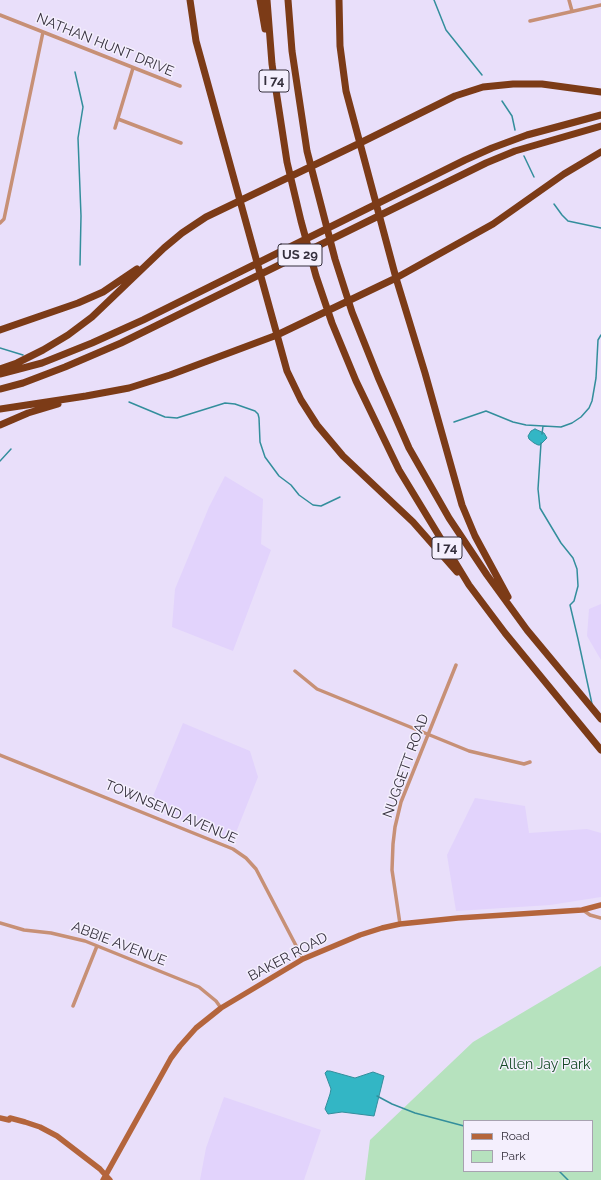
<!DOCTYPE html>
<html>
<head>
<meta charset="utf-8">
<style>
	body { margin:0 }
	#map { position:relative; width:601px; height:1180px; overflow:hidden; background:#e9dffa; font-family:Raleway,sans-serif }
	canvas { display:block }
	.legend { position:absolute; left:463px; top:1120px; width:130px; height:52px; box-sizing:border-box; background:#f4effd; border:1px solid #a7a2b0; margin:0; padding:5px 7px; list-style:none; font-size:12px; color:#342f3c }
	.legend li { display:flex; align-items:center; gap:8px; height:20px }
	.legend b { width:20px; border:1px solid #a7a2b0 }
</style>
</head>
<body>
<div id="map">
<canvas width="601" height="1180"></canvas>
<ul class="legend">
<li><b style="height:5px;background:#b4653c"></b>Road</li>
<li><b style="height:11px;background:#b6e2be"></b>Park</li>
</ul>
</div>
<script>
const ctx = document.querySelector('canvas').getContext('2d');
ctx.lineJoin = 'round';
function fill(path, color) { ctx.fillStyle = color; ctx.fill(path, 'evenodd'); }
const toPath = rows => new Path2D(rows.map(r => 'M' + r).join(''));
function strokePath(path, color, width, dash) { ctx.strokeStyle = color; ctx.lineWidth = width; ctx.lineCap = dash ? 'butt' : 'round'; ctx.setLineDash(dash || []); ctx.stroke(path); }
function drawText(font, color, halo, rows, align = 'center') {
  ctx.font = font + ' Raleway,sans-serif'; ctx.lineWidth = 3; ctx.setLineDash([]); ctx.textBaseline = 'middle'; ctx.strokeStyle = halo; ctx.fillStyle = color; for (const [text, x, y, turn = 0] of rows) {
    ctx.save(); ctx.translate(x, y); ctx.rotate((+turn || 0) * Math.PI / 180); ctx.textAlign = isNaN(turn) ? turn : align; if (halo) ctx.strokeText(text, 0, 0); ctx.fillText(text, 0, 0); ctx.restore();
  }
}
fill(toPath([
	[225,476,263,499,261,544,271,550,233,651,172,627,175,589,209,507],
	[601,604,601,660,587,636,589,609],
	[183,723,250,751,258,777,233,840,149,806],
	[475,798,525,806,529,833,587,829,601,833,601,897,550,905,456,911,447,855],
	[224,1097,321,1130,304,1180,200,1180,206,1148]
]), '#e2d3fc');
fill(toPath([
	[601,966,601,1180,365,1180,370,1140,473,1042],
	[464,1121,592,1121,592,1171,464,1171]
]), '#b6e2be');
const water = toPath([
	[535,429,544,433,547,438,540,445,538,445,534,443,529,439,528,436,531,431,535,429],
	[327,1071,330,1071,355,1078,373,1072,384,1076,374,1116,342,1112,328,1114,325,1109,330,1094,331,1089,325,1073,327,1071]
]);
fill(water, '#33b6c5');
strokePath(water, '#338e9c', 1);
strokePath(toPath([
	[434,0,446,30,482,75],
	[75,72,83,107,78,138,81,216,80,265],
	[502,101,512,116,515,130],
	[524,156,534,177],
	[554,204,562,215,568,221,601,228],
	[0,348,23,355],
	[129,402,165,417,177,418,225,403,235,404,255,411,258,414,259,418,260,442,265,457,279,476,291,485,299,495,313,505,321,506,340,497],
	[454,422,486,411,513,422,526,425,561,427,572,423,581,417,589,408,592,401,596,378,598,340,601,335],
	[542,434,543,426],
	[541,443,538,489,540,508,561,543,573,558,577,569,578,586,574,601,570,605,578,639,592,704],
	[0,461,11,449],
	[377,1096,392,1104,415,1113,464,1126],
	[559,1171,568,1180]
]), '#338e9c', 1.5);
strokePath(toPath([
	[569,0,572,11],
	[0,15,180,86],
	[530,21,601,5],
	[118,119,181,143],
	[115,128,133,68],
	[0,223,4,219,43,32],
	[295,671,317,689,469,751,524,764,530,762],
	[0,755,233,849,246,858,256,869,303,959],
	[583,910,590,915,601,918],
	[0,923,24,930,51,933,85,941,199,987,216,1001,221,1008],
	[400,924,392,870,393,844,395,827,401,802,456,665],
	[73,1006,97,946]
]), '#c79076', 3.5);
strokePath(toPath([
	[0,1118,9,1120,10,1118,25,1122,40,1127,57,1136,100,1169,110,1180],
	[103,1180,171,1058,180,1046,196,1028,221,1008,303,959,360,935,382,928,400,924,458,918,582,910,601,905]
]), '#b4653c', 5.5);
strokePath(toPath([
	[190,0,196,41,287,371,301,400,317,425,343,456,413,522,457,572],
	[260,0,265,29],
	[267,0,272,64,287,162,301,221,316,276,332,323,356,381,399,470,469,585,505,633,601,750],
	[288,0,292,51,307,151,335,259,352,312,378,377,409,448,449,518,487,575,527,630,601,719],
	[339,0,340,46,346,91,396,278,425,373,462,505,475,536,508,597],
	[0,330,78,303,103,292,137,269],
	[0,369,17,363,43,350,68,335,92,317,164,248,182,233,206,217,360,143,455,96,483,87,513,84,542,84,601,92],
	[0,374,42,363,92,343,143,320,465,160,492,148,527,135,601,115],
	[0,389,23,383,65,367,121,343,486,163,515,151,601,126],
	[0,409,86,396,129,388,170,375,277,335,396,278,493,224,564,174,601,152],
	[0,425,28,413,58,404]
]), '#7c3b17', 7);
for (const [x, y, w] of [
	[274,81,30],
	[300,255,44],
	[447,548,30]
]) { const box = new Path2D(); box.roundRect(x - w / 2, y - 11, w, 22, 3); ctx.fillStyle = '#f4effd'; ctx.fill(box); strokePath(box, '#342f3c', 1); }
drawText('bold 13px', '#342f3c', null, [
	["I 74",274,81],
	["US 29",300,255],
	["I 74",447,548]
]);
drawText('14px', '#342f3c', '#f4effd', [
	["NATHAN HUNT DRIVE",105,45,22],
	["NUGGETT ROAD",406,766,-70],
	["TOWNSEND AVENUE",171,812,23],
	["ABBIE AVENUE",119,944,21],
	["BAKER ROAD",288,957,-28]
]);
drawText('14px', '#164b26', '#f4effd', [
	["Allen Jay Park",545,1065]
]);
</script>
</body>
</html>
